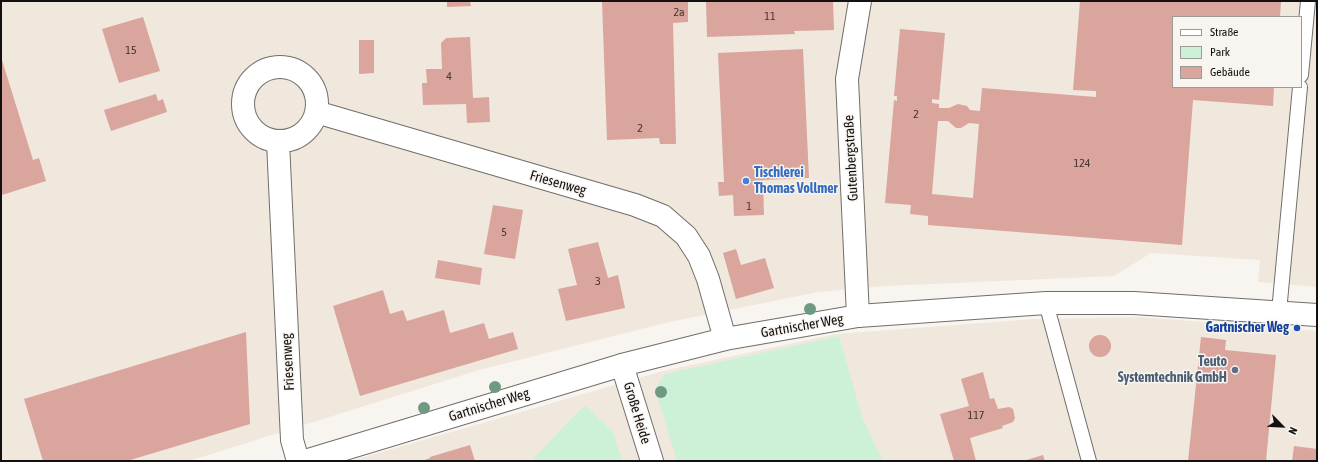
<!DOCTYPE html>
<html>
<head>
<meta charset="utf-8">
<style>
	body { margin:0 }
	#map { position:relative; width:1318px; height:462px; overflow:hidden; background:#f8f4f0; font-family:"Asap Condensed",sans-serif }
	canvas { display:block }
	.frame { position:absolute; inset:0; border:2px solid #131110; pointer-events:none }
	.legend { position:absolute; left:1172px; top:16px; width:130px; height:72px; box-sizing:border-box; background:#f8f4f0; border:1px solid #9c9996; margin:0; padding:5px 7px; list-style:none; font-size:12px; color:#131110 }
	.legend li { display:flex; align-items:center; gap:8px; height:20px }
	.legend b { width:20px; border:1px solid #9c9996 }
	.north { position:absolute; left:1262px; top:406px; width:40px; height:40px; -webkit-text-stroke:3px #f8f4f0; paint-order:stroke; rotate:114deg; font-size:11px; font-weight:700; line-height:16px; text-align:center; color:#131110 }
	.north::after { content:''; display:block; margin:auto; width:14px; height:18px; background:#131110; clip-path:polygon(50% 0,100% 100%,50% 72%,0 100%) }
</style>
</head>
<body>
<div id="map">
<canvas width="1318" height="462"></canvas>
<div class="frame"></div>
<ul class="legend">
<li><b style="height:5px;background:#fff"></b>Straße</li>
<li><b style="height:11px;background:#cdf1d7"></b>Park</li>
<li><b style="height:11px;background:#daa59d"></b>Gebäude</li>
</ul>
<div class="north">N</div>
</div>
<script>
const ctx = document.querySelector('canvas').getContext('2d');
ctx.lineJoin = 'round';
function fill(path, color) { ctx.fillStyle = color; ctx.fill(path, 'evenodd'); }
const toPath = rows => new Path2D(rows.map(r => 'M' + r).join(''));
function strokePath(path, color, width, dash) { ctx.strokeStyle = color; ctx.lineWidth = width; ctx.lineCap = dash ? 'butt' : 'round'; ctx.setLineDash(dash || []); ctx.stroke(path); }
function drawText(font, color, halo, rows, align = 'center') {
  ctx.font = font + ' "Asap Condensed",sans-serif'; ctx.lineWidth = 3; ctx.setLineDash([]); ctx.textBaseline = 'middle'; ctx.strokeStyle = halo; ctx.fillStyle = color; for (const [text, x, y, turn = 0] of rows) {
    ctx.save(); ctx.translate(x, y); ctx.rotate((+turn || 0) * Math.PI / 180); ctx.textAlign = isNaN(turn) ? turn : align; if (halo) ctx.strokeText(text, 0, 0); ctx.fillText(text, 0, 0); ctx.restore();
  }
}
fill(toPath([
	[1,1,1317,1,1317,287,1258,282,1260,260,1151,253,1114,276,885,286,818,292,669,322,479,370,189,461,1,461],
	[1173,17,1301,17,1301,87,1173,87],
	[1139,317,1317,331,1317,461,351,461,663,371,836,334,1035,319]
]), '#f0e7dd');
fill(toPath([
	[839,336,863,420,883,461,677,461,655,389,665,374],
	[585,405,613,432,622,461,531,461]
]), '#cdf1d7');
fill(toPath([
	[447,1,470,1,471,6,447,7],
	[602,1,688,1,688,22,673,23,676,144,660,144,659,138,607,140],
	[706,1,833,1,834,30,794,31,795,34,707,37],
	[1080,1,1281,1,1280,17,1173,17,1173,87,1274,87,1273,106,1193,100,1182,245,928,225,928,216,910,214,911,205,885,203,894,100,897,101,897,96,894,96,900,29,945,33,939,100,932,99,932,103,939,104,939,108,949,108,958,104,967,106,970,110,980,111,982,88,1096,97,1096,91,1073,90],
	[938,121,948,121,956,128,961,128,969,123,979,124,973,198,932,194],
	[143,17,160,71,119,83,102,29],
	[470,37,473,98,489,97,490,122,467,123,466,104,423,105,422,83,427,83,426,69,442,69,441,43,446,38],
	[359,40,374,40,374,73,359,74],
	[803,49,809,178,763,180,764,215,734,216,733,195,719,196,718,182,724,182,718,53],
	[1,57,33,160,39,158,46,181,2,195,1,198],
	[156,94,158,101,163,99,167,112,111,131,104,110],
	[493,205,523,210,515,259,484,254],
	[598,242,608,278,618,275,625,308,566,321,558,289,577,285,568,249],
	[736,249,741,265,765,258,774,288,736,299,723,253],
	[438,260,482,268,480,285,435,278],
	[383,290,390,314,403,310,407,321,444,310,450,333,484,323,489,339,513,332,518,349,360,396,333,306],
	[246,332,250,424,127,461,43,461,24,399],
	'1089 346a11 11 0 1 1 22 0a11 11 0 1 1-22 0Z',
	[1201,337,1226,340,1225,350,1276,355,1266,461,1188,461],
	[983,372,990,399,994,398,998,409,1009,407,1013,409,1015,418,1013,422,1002,426,1003,428,970,438,976,461,954,461,940,414,969,406,961,379],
	[470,445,475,461,422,461,430,458,430,457],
	[1294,446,1317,449,1317,461,1292,461],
	[1043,455,1045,461,1023,461]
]), '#daa59d');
const lane = toPath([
	[1301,75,1308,1],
	[1046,303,1089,461],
	[1279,312,1300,87]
]);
const street = toPath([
	'243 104a37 37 0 1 1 74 0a37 37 0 1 1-74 0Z',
	[316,112,635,205,663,216,686,236,699,256,708,279,725,339],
	[278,142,292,440,298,461],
	[858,316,847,79,860,1],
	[622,365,652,461]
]);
const secondary = toPath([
	[305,461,622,365,725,339,858,316,1046,303,1134,303,1317,315]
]);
strokePath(lane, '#716e6a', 16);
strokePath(street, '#716e6a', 24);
strokePath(secondary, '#716e6a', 24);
strokePath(lane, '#fff', 14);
strokePath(street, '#fff', 22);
strokePath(secondary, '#fff', 22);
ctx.fillStyle = '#709982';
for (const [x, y] of [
	[810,309],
	[495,387],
	[661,392],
	[424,408]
]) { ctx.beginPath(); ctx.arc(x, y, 6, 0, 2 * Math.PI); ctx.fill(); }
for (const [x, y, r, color] of [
	[746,181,4,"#3f7fe0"],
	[1297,328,4,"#1a4fb4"],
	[1235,370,4,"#5c6f8a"]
]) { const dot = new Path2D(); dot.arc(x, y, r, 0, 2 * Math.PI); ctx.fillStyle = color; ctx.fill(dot); strokePath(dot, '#f8f4f0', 1.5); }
drawText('12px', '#453633', null, [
	["2a",679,12],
	["11",770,16],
	["15",131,50],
	["4",449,76],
	["2",916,114],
	["2",640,128],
	["124",1082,163],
	["1",749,206],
	["5",504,232],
	["3",598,281],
	["117",976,415]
]);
drawText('14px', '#131110', '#f8f4f0', [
	["Gutenbergstraße",851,158,-93],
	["Friesenweg",558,183,16],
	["Gartnischer Weg",802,326,-10],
	["Friesenweg",288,362,-93],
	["Gartnischer Weg",489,405,-17],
	["Große Heide",637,413,73]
]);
drawText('bold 14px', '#366cbe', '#f8f4f0', [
	["Tischlerei",754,173],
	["Thomas Vollmer",754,189]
], 'left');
drawText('bold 14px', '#164399', '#f8f4f0', [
	["Gartnischer Weg",1289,328]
], 'right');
drawText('bold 14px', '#4e5e75', '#f8f4f0', [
	["Teuto",1227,362],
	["Systemtechnik GmbH",1227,378]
], 'right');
</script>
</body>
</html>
